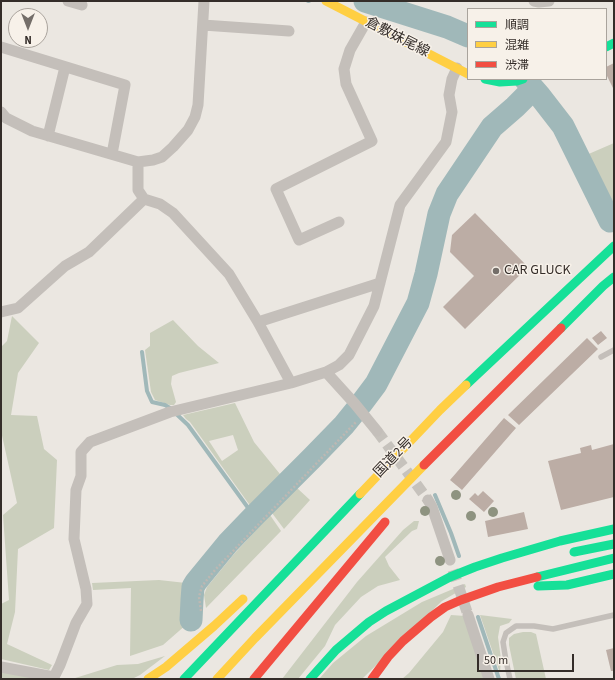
<!DOCTYPE html>
<html>
<head>
<meta charset="utf-8">
<style>
	body { margin:0 }
	#map { position:relative; width:615px; height:680px; overflow:hidden; background:#ebe7e1; font-family:"Source Sans 3","Noto Sans JP",sans-serif }
	canvas { display:block }
	.frame { position:absolute; inset:0; border:2px solid #342d29; pointer-events:none }
	.legend { position:absolute; left:467px; top:8px; width:140px; height:72px; box-sizing:border-box; background:#f7f1e9; border:1px solid #a9a39c; margin:0; padding:5px 7px; list-style:none; font-size:12px; color:#342d29 }
	.legend li { display:flex; align-items:center; gap:8px; height:20px }
	.legend b { width:20px; border:1px solid #a9a39c }
	.north { position:absolute; left:8px; top:8px; width:40px; height:40px; box-sizing:border-box; background:#f7f1e9; border:1px solid #a9a39c; border-radius:50%; rotate:180deg; font-size:11px; font-weight:700; line-height:16px; text-align:center; color:#342d29 }
	.north::after { content:''; display:block; margin:auto; width:14px; height:18px; background:#746e69; clip-path:polygon(50% 0,100% 100%,50% 72%,0 100%) }
	.scale { position:absolute; left:477px; top:654px; width:97px; height:18px; box-sizing:border-box; border:2px solid #342d29; border-top:0; padding-left:5px; font-size:12px; line-height:14px; white-space:nowrap; color:#342d29; -webkit-text-stroke:3px #f7f1e9; paint-order:stroke }
</style>
</head>
<body>
<div id="map">
<canvas width="615" height="680"></canvas>
<div class="frame"></div>
<ul class="legend">
<li><b style="height:5px;background:#16e098"></b>順調</li>
<li><b style="height:5px;background:#ffcf43"></b>混雑</li>
<li><b style="height:5px;background:#f24e42"></b>渋滞</li>
</ul>
<div class="north">N</div>
<div class="scale">50 m</div>
</div>
<script>
const ctx = document.querySelector('canvas').getContext('2d');
ctx.lineJoin = 'round';
function fill(path, color) { ctx.fillStyle = color; ctx.fill(path, 'evenodd'); }
const toPath = rows => new Path2D(rows.map(r => 'M' + r).join(''));
function strokePath(path, color, width, dash) { ctx.strokeStyle = color; ctx.lineWidth = width; ctx.lineCap = dash ? 'butt' : 'round'; ctx.setLineDash(dash || []); ctx.stroke(path); }
function drawText(font, color, halo, rows, align = 'center') {
  ctx.font = font + ' "Source Sans 3","Noto Sans JP",sans-serif'; ctx.lineWidth = 3; ctx.setLineDash([]); ctx.textBaseline = 'middle'; ctx.strokeStyle = halo; ctx.fillStyle = color; for (const [text, x, y, turn = 0] of rows) {
    ctx.save(); ctx.translate(x, y); ctx.rotate((+turn || 0) * Math.PI / 180); ctx.textAlign = isNaN(turn) ? turn : align; if (halo) ctx.strokeText(text, 0, 0); ctx.fillText(text, 0, 0); ctx.restore();
  }
}
fill(toPath([
	[614,143,614,217,584,156],
	[12,316,39,343,18,373,11,415,37,416,44,449,57,460,54,528,18,549,15,612,7,644,52,665,49,670,1,659,1,604,9,600,3,515,17,503,1,431,1,347,7,341],
	[173,320,198,346,219,363,179,373,172,376,171,384,176,402,174,405,170,405,155,400,151,392,145,350,150,346,150,333],
	[235,403,254,442,284,479,254,511,190,422,186,419,183,415],
	[233,435,238,450,222,461,209,441],
	[297,488,310,500,284,529,272,513],
	[270,515,281,531,206,608,204,595,207,587,234,554],
	[414,521,419,521,417,529,412,531,385,557,389,566,400,580,378,586,361,597,335,625,325,646,298,679,282,679,357,582,403,530],
	[159,580,186,583,185,588,189,588,187,624,163,645,130,656,131,588,93,590,92,583],
	[465,584,466,587,442,601,362,679,319,679,333,663,366,636,422,602],
	[451,615,465,616,486,679,402,679,409,673,443,632],
	[480,615,512,619,509,623,500,626,498,637,501,659,500,673],
	[523,632,531,632,536,634,546,679,516,679,509,645,509,638,514,634],
	[165,656,140,675,132,679,72,679,117,665,138,664],
	[1,672,31,676,33,679,1,679]
]), '#cbcfbd');
strokePath(toPath([
	[308,1,309,1],
	[142,352,147,391,152,402,165,405,170,408,188,425,254,516],
	[435,495,451,533,459,556],
	[478,617,499,679]
]), '#a0b8b9', 4);
strokePath(toPath([
	[365,1,447,27,468,36],
	[525,79,539,95,563,126,610,221],
	[191,620,192,600,193,587,196,582,228,543,254,516,312,458,344,425,361,404,376,384,418,303,426,274,439,214,447,194,492,127,515,107,533,89]
]), '#a0b8b9', 23);
fill(toPath([
	[614,63,614,90,606,74,606,67],
	[475,213,528,267,465,329,443,307,474,276,450,252,452,235],
	[601,331,607,338,598,345,592,338],
	[587,338,598,349,519,425,508,415],
	[504,418,516,428,462,490,450,480],
	[614,444,614,497,561,510,548,461,581,453,580,448,591,445,592,450],
	[483,491,494,501,484,512,469,499,475,493,478,496],
	[524,512,528,529,488,537,485,521],
	[614,648,614,671,611,671,606,650]
]), '#bcada5');
strokePath(toPath([
	[377,431,428,500],
	[453,570,468,615]
]), '#c6c2bc', 11, [11, 5.5]);
strokePath(toPath([
	[201,611,199,597,202,586,215,570,356,422]
]), '#bdb8b3', 2.5, [2, 2]);
strokePath(toPath([
	[601,357,614,350],
	[510,679,506,661,503,642,506,633,516,626,534,626,553,629,614,615]
]), '#c4bfba', 5.5);
strokePath(toPath([
	[68,1,82,5],
	[534,1,539,2,549,1],
	[203,25,289,31],
	[1,47,125,85,112,154],
	[1,112,6,118,32,131,138,162,153,160,162,157,173,147,188,130,195,117,198,105,204,1],
	[48,136,65,67],
	[138,162,138,190,144,199,160,204,173,213,229,274,258,322,291,383],
	[339,222,299,240,276,189,372,141,346,84,344,69,350,50,366,22],
	[1,312,18,308,65,266,89,252,144,199],
	[258,322,380,283],
	[326,372,339,365,349,355,374,306,400,205,446,142,452,112,449,95,452,79,457,68],
	[428,500,432,507,450,560],
	[468,615,489,679],
	[1,667,54,677,60,665,76,623,87,604,86,589,74,539,76,490,81,476,81,452,90,442,170,412,291,383,326,372,355,404,377,431]
]), '#c4bfba', 11);
strokePath(toPath([
	[606,47,614,43],
	[485,79,500,82,517,81,523,79],
	[561,328,603,286,614,277],
	[466,385,614,246],
	[574,552,614,544],
	[537,577,614,558],
	[538,586,567,585,614,574],
	[184,679,360,494],
	[310,679,336,650,369,622,386,611,450,577,475,567,502,558,560,541,614,529]
]), '#16e098', 9);
strokePath(toPath([
	[326,1,468,74],
	[360,494,440,410,466,385],
	[148,679,166,667,214,626,243,599],
	[217,679,255,638,424,465]
]), '#ffcf43', 9);
strokePath(toPath([
	[424,465,561,328],
	[254,679,385,522],
	[372,679,388,657,403,641,431,617,445,607,461,600,498,587,537,577]
]), '#f24e42', 9);
ctx.fillStyle = '#8e9380';
for (const [x, y] of [
	[456,495],
	[425,511],
	[493,512],
	[471,516],
	[440,561]
]) { ctx.beginPath(); ctx.arc(x, y, 5, 0, 2 * Math.PI); ctx.fill(); }
for (const [x, y, r, color] of [
	[496,271,4,"#746e69"]
]) { const dot = new Path2D(); dot.arc(x, y, r, 0, 2 * Math.PI); ctx.fillStyle = color; ctx.fill(dot); strokePath(dot, '#f7f1e9', 1.5); }
drawText('14px', '#342d29', '#f7f1e9', [
	["倉敷妹尾線",397,38,27],
	["国道2号",394,458,-46]
]);
drawText('14px', '#342d29', '#f7f1e9', [
	["CAR GLUCK",504,271]
], 'left');
</script>
</body>
</html>
